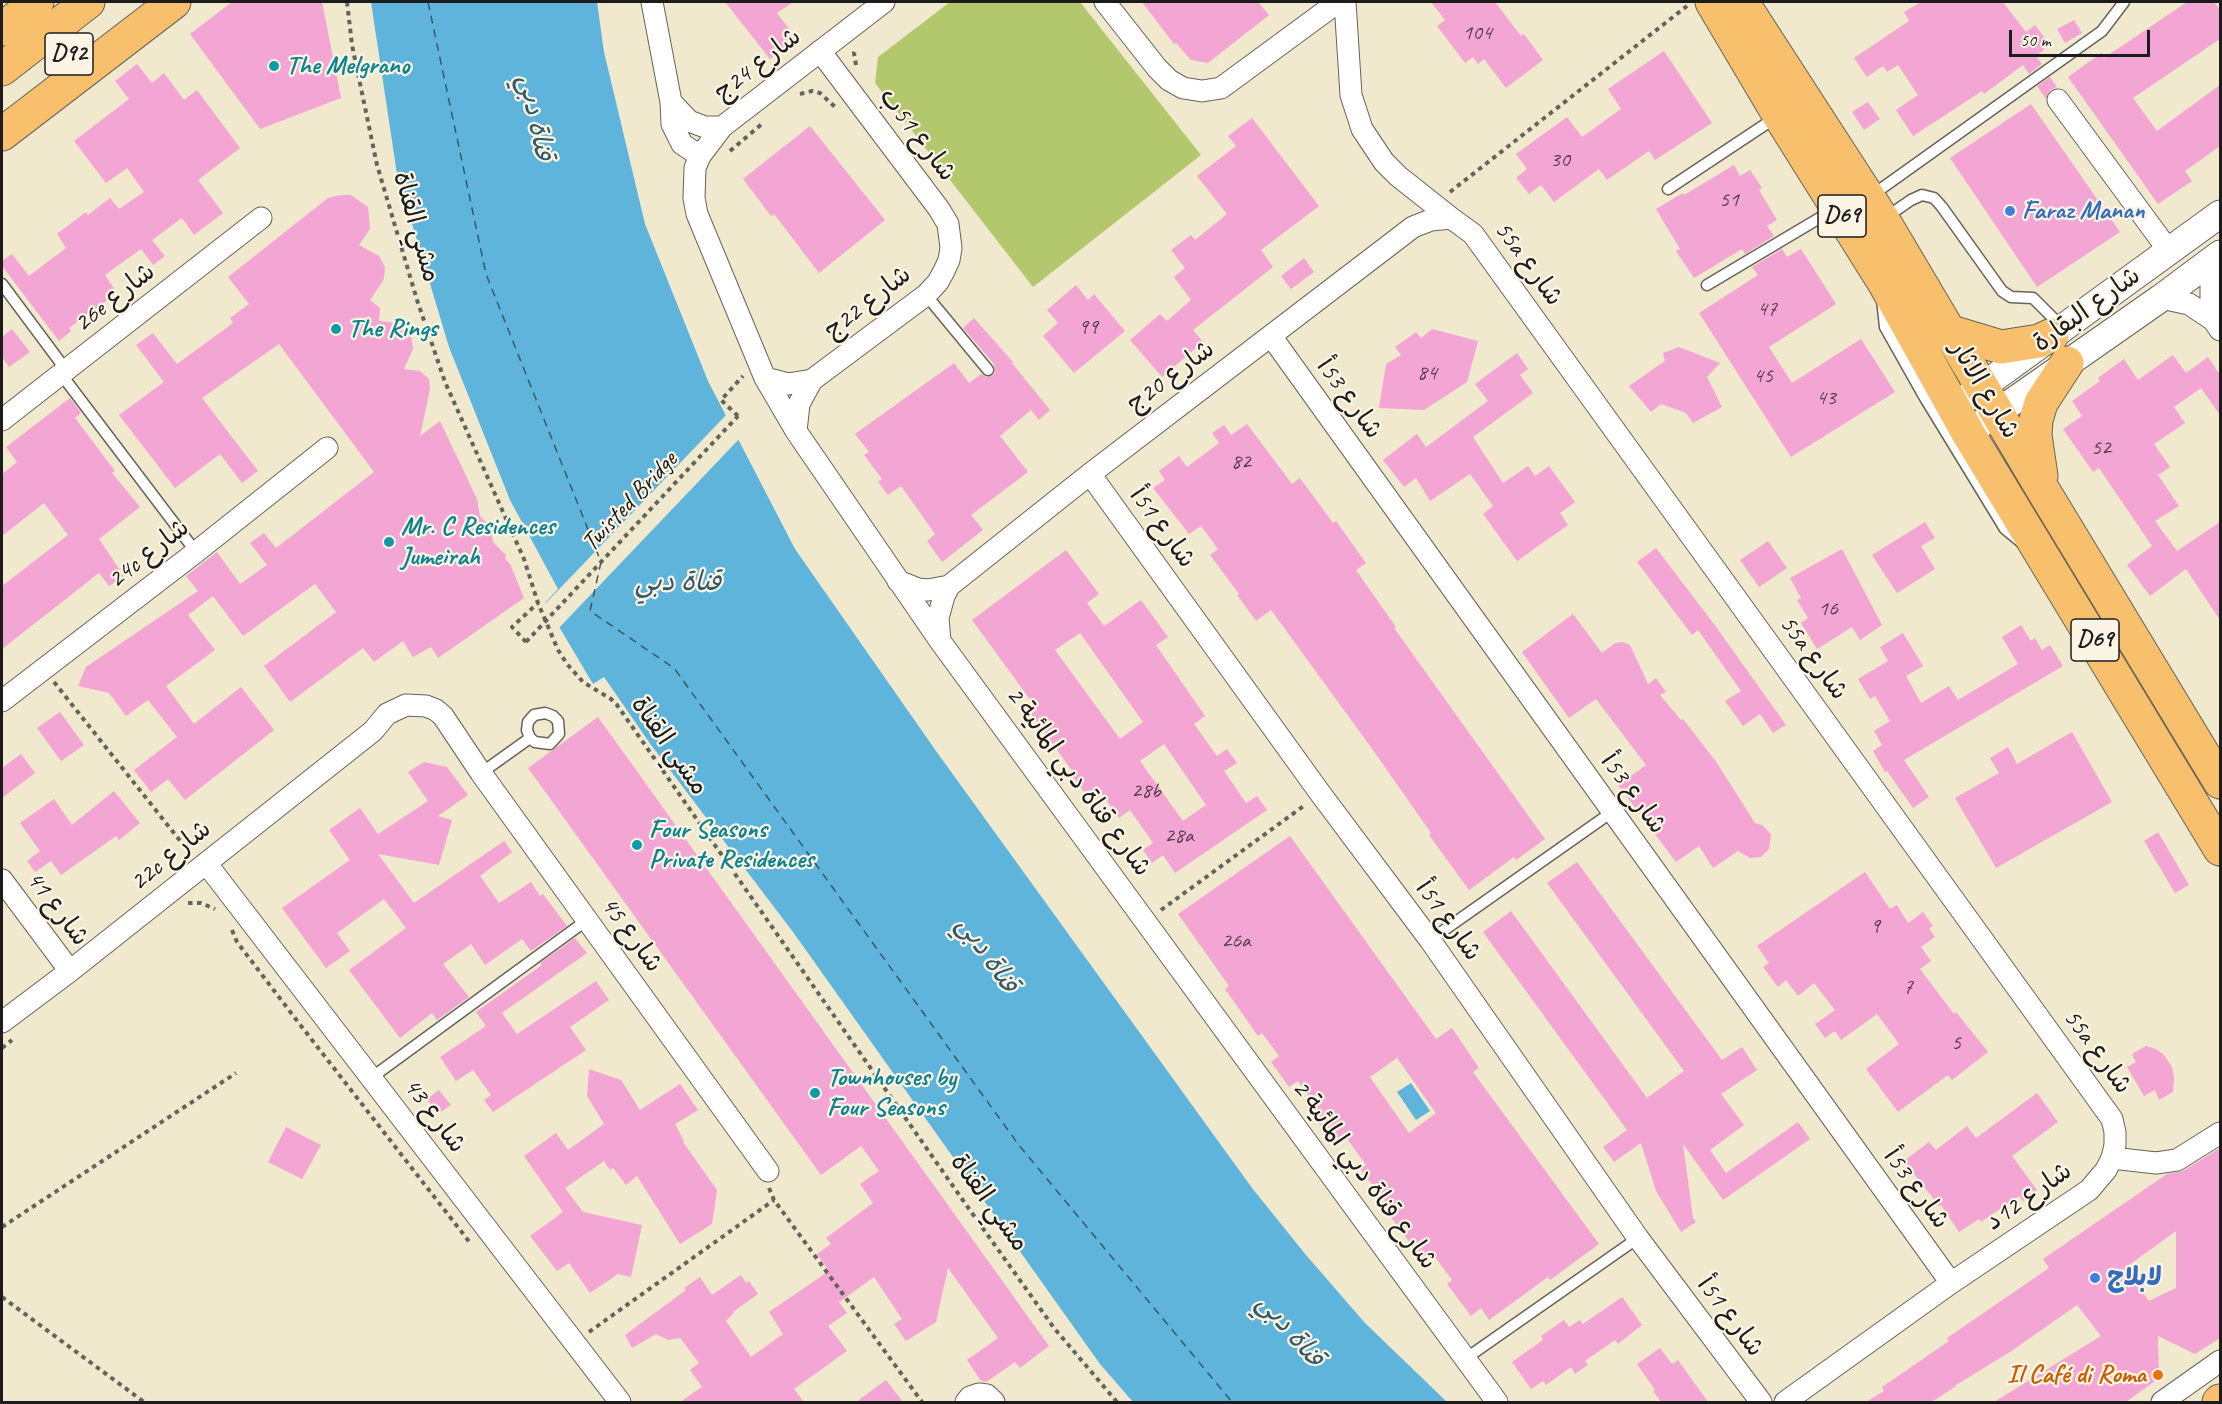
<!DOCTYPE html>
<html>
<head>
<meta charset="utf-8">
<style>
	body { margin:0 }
	#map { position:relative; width:2222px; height:1404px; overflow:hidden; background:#f0e9ce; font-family:Caveat,sans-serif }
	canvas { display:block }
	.frame { position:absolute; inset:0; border:3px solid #1c1c1c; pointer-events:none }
	.scale { position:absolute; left:2009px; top:30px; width:141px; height:27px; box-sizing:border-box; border:3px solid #1c1c1c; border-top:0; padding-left:8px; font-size:18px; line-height:21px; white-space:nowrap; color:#1c1c1c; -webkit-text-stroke:4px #fcf5e5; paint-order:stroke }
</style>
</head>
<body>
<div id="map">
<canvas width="2222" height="1404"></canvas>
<div class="frame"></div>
<div class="scale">50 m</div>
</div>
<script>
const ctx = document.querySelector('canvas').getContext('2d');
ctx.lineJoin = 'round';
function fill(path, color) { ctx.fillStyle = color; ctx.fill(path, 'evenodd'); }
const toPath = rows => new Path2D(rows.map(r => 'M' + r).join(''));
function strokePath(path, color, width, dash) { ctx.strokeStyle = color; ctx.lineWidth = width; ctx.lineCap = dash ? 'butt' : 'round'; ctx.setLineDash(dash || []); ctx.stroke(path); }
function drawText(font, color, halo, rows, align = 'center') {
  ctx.font = font + ' Caveat,"Playpen Sans Arabic",sans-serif'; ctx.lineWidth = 4.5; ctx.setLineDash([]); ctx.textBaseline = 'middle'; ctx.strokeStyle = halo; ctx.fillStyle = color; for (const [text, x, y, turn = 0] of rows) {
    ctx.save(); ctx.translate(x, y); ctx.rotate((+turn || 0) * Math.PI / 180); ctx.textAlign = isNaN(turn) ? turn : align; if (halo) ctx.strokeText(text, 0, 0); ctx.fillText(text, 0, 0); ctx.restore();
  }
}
fill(toPath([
	[950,2,1080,2,1201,155,1033,287,875,83,878,57]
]), '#b3c86c');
fill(toPath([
	[371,2,597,2,604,52,645,224,708,381,795,549,936,751,1252,1188,1306,1255,1365,1323,1447,1402,1133,1402,1100,1364,793,932,651,745,604,677,593,684,545,603,558,589,510,500,449,347,397,174],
	[1411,1083,1430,1111,1416,1120,1397,1092]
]), '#5eb4da');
fill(toPath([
	[728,413,741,437,557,630,543,606]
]), '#f0e9ce');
strokePath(toPath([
	[428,2,486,274,601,562,590,611,674,668,1018,1144,1232,1402]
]), '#365968', 1.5, [8, 6]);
fill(toPath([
	[232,2,322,2,341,98,260,129,190,34],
	[725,2,793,2,777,13,797,39,770,59],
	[1142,2,1258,2,1269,15,1208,63,1191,60,1176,43,1174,44],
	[1431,2,1495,2,1521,36,1524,34,1543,60,1506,88,1484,59,1478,64,1473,57,1465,63,1437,26,1445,20],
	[1921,2,2003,2,2026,32,2035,25,2050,45,2036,56,2042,64,2029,74,2023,65,1984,94,1982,91,1913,136,1896,110,1918,95,1898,65,1887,72,1883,66,1867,77,1854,58,1909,21,1904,12],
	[2187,2,2214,2,2220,10,2220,39,2133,98,2157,131,2220,85,2220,146,2185,171,2192,181,2158,204,2068,77,2101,53,2104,58],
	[2074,20,2082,33,2065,43,2057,29],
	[1664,51,1712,123,1655,160,1649,151,1607,180,1599,169,1554,202,1541,185,1529,194,1516,178,1527,169,1516,154,1567,117,1582,137,1621,109,1608,89],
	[137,64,152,83,164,73,184,100,197,90,240,148,198,180,223,213,194,235,182,218,152,240,165,256,153,265,141,249,105,275,117,293,69,328,71,331,59,341,2,266,2,261,12,254,29,276,66,248,57,234,86,212,88,215,110,198,119,209,144,192,127,168,106,183,74,141,129,99,115,81],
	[2050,77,2057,87,2050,90,2046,99,2037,86],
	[1868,102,1880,119,1864,130,1852,112],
	[2031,104,2120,232,2037,287,1950,158],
	[1252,118,1319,206,1261,250,1273,267,1193,330,1203,342,1162,377,1130,340,1160,314,1167,321,1191,300,1174,277,1185,268,1171,250,1191,235,1195,240,1227,214,1197,176,1236,146,1228,136],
	[810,126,885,220,819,273,774,214,771,216,743,179],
	[1734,165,1740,176,1750,170,1762,188,1759,190,1777,220,1767,226,1774,236,1745,254,1742,249,1694,278,1676,251,1680,249,1656,209,1683,193,1684,195],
	[341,195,351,195,368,207,370,229,359,245,379,256,385,267,384,279,370,300,380,308,379,321,398,323,411,334,413,349,404,369,420,371,429,379,430,389,420,436,440,421,477,499,480,516,490,526,493,542,506,555,505,559,510,564,524,598,438,658,431,647,413,657,403,641,374,662,363,648,290,702,264,666,336,612,315,584,243,636,213,596,188,615,215,650,166,686,194,724,241,687,274,730,185,800,168,779,151,792,134,770,177,737,148,700,126,716,109,693,78,686,86,667,198,591,186,576,217,552,240,584,267,565,250,543,264,533,276,548,374,472,279,344,202,398,258,471,242,483,220,454,175,488,119,415,164,382,136,345,153,333,177,364,233,323,230,318,249,304,228,277,328,198],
	[1782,249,1787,257,1801,249,1836,304,1769,347,1792,383,1861,339,1895,392,1791,457,1699,313,1758,275,1752,267],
	[1304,258,1314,272,1291,289,1281,276],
	[1076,285,1088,300,1094,294,1125,331,1074,373,1043,336,1058,323,1047,310],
	[974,318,1013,362,1012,363,1050,410,1039,420,1031,410,1000,436,1028,472,971,515,983,530,942,562,927,541,935,534,901,486,888,495,878,482,882,479,864,455,869,452,855,434,954,363,969,383,981,374,986,377,993,375,995,372,994,364,963,328],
	[12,329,30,352,9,367,2,357,2,337],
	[1432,329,1478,341,1467,382,1424,410,1379,408,1386,364,1401,355,1395,347,1416,332,1421,338],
	[1679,347,1720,363,1707,377,1722,407,1693,423,1686,413,1661,404,1651,412,1629,386,1665,361,1663,353],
	[1517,353,1528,369,1520,375,1533,393,1473,437,1503,483,1528,466,1535,476,1549,466,1575,502,1560,513,1568,525,1517,561,1483,514,1493,506,1470,474,1430,501,1416,478,1404,487,1383,460,1417,434,1426,447,1488,401,1475,384],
	[2173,355,2186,373,2208,357,2220,375,2220,415,2201,388,2174,407,2185,423,2154,444,2170,467,2158,475,2179,506,2155,521,2177,551,2220,522,2220,620,2186,569,2150,596,2127,565,2152,546,2099,468,2093,472,2063,429,2082,416,2072,401,2100,381,2098,378,2124,359,2138,380],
	[70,398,81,413,75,418,115,471,112,473,140,507,99,539,124,576,109,586,99,573,2,649,2,586,68,535,44,503,2,536,2,474,17,462,6,447],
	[1247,424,1292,484,1300,478,1333,523,1336,521,1366,563,1356,570,1396,627,1394,628,1545,839,1516,860,1514,857,1469,890,1429,835,1431,833,1373,750,1271,610,1256,621,1237,595,1239,594,1210,555,1218,549,1201,526,1189,534,1153,488,1165,480,1159,471,1179,456,1187,467,1219,443,1212,433,1224,425,1231,435],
	[1925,522,1935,538,1921,546,1935,569,1897,593,1872,555],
	[1768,541,1787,568,1759,587,1740,560],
	[1656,548,1714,624,1786,725,1773,733,1760,714,1743,726,1725,701,1741,691,1698,630,1692,635,1637,562],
	[1842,549,1882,625,1860,640,1852,627,1817,649,1801,623,1808,618,1797,600,1801,598,1790,578],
	[1066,550,1099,594,1087,603,1104,626,1141,600,1168,637,1156,645,1205,716,1194,724,1217,756,1227,749,1237,763,1224,771,1246,803,1257,796,1267,810,1175,873,1163,855,1152,863,1143,850,1153,843,1130,810,1119,818,1098,788,1087,796,1071,774,1073,772,1031,714,1037,709,972,620],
	[1080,633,1143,722,1120,739,1055,650],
	[1164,744,1206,805,1183,821,1140,761],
	[1573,614,1602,653,1615,643,1623,642,1630,645,1648,684,1656,678,1666,692,1660,695,1681,720,1683,719,1717,763,1755,823,1762,825,1771,834,1769,849,1761,857,1750,858,1738,851,1713,868,1699,846,1676,862,1618,785,1646,765,1596,699,1569,718,1522,652],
	[2021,625,2031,641,2035,638,2042,650,2050,645,2063,666,1904,760,1929,797,1913,808,1887,771,1885,772,1873,751,1882,745,1874,731,1890,721,1875,696,1870,699,1858,679,1888,661,1880,647,1903,633,1923,666,1906,676,1921,703,1949,686,1958,700,2018,664,2002,637],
	[60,712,84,745,61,761,37,728],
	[598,717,1049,1346,1020,1368,1015,1362,986,1382,981,1381,967,1360,998,1338,948,1268,936,1322,906,1341,894,1324,902,1319,874,1277,839,1302,847,1313,828,1326,847,1351,794,1389,804,1402,680,1402,702,1387,690,1370,699,1363,680,1338,668,1340,656,1334,632,1348,625,1335,686,1290,684,1288,700,1277,712,1295,741,1275,746,1283,749,1281,758,1294,733,1312,734,1313,726,1321,751,1357,783,1334,769,1312,829,1271,817,1254,831,1244,826,1238,873,1203,860,1184,879,1171,861,1146,821,1175,528,768],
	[2072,732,2112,802,1996,868,1955,798,1999,773,1990,758,2008,747,2017,764],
	[21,754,35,773,2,798,2,768],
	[424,762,447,767,468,795,438,816,452,820,439,865,378,854,414,903,504,841,512,852,480,876,499,903,531,882,540,896,543,894,567,926,531,951,522,939,485,965,471,944,443,964,469,997,437,1020,432,1013,400,1038,349,970,406,928,384,899,337,933,350,951,326,968,282,908,350,860,329,830,360,808,378,834,428,801,408,772],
	[114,791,140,823,119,840,116,836,61,875,51,861,35,872,27,861,40,851,20,823,54,799,72,825],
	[2158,832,2189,885,2175,893,2144,841],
	[1290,836,1436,1039,1452,1028,1479,1068,1473,1072,1599,1244,1550,1280,1548,1277,1489,1320,1481,1308,1471,1316,1447,1284,1452,1280,1435,1257,1426,1264,1381,1204,1385,1201,1360,1169,1366,1165,1345,1136,1334,1144,1310,1112,1317,1108,1298,1081,1289,1087,1271,1062,1279,1056,1262,1033,1258,1036,1225,989,1229,986,1178,914],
	[1397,1058,1436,1113,1409,1133,1370,1077],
	[1577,862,1722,1060,1742,1047,1757,1070,1721,1094,1744,1125,1710,1150,1726,1173,1798,1122,1810,1139,1723,1200,1683,1144,1693,1218,1696,1222,1681,1232,1656,1191,1641,1143,1614,1162,1603,1147,1627,1130,1483,932,1511,911,1647,1098,1684,1071,1547,883],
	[1865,872,1890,909,1897,905,1908,923,1923,912,1933,926,1929,928,1935,937,1921,947,1931,961,1920,969,1954,1014,1956,1012,1988,1052,1952,1080,1948,1075,1898,1112,1866,1069,1899,1044,1877,1014,1841,1040,1835,1031,1825,1038,1815,1024,1835,1010,1814,983,1798,996,1786,980,1778,987,1763,967,1769,963,1757,946],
	[575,938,587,953,502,1013,517,1034,596,981,609,1000,570,1027,586,1050,493,1112,484,1100,491,1095,473,1070,456,1081,440,1057,486,1026,476,1012,542,965,540,963],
	[2146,1046,2156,1049,2164,1055,2172,1067,2174,1079,2173,1092,2159,1100,2155,1090,2144,1096,2127,1067,2136,1062,2132,1054],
	[589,1069,621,1080,640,1110,680,1084,698,1110,675,1124,684,1141,683,1142,717,1190,712,1224,680,1244,637,1176,626,1185,613,1168,610,1170,604,1161,565,1188,583,1212,642,1225,631,1277,618,1274,590,1293,569,1263,557,1271,530,1236,563,1212,524,1156,556,1133,568,1150,604,1124,587,1096],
	[439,1090,451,1105,438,1114,427,1099],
	[2037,1093,2058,1122,2012,1156,2037,1190,2023,1201,2019,1196,1981,1222,1979,1219,1959,1232,1941,1205,1939,1206,1904,1161,1929,1142,1936,1150,1967,1126,1976,1138],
	[286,1127,321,1145,302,1179,268,1162],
	[2220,1148,2220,1338,2195,1354,2158,1336,2159,1378,2126,1402,1994,1402,2101,1336,2077,1305,2013,1350,1956,1385,1956,1386,1932,1402,1866,1402,1884,1391,1882,1387,1949,1341,1947,1338,2049,1268,2043,1259,2167,1174,2183,1171],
	[2176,1231,2176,1288,2149,1301,2125,1268],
	[1622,1297,1642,1325,1618,1344,1615,1340,1585,1361,1588,1365,1575,1374,1571,1367,1546,1385,1543,1381,1531,1389,1512,1362,1543,1340,1541,1336,1564,1320,1569,1327,1580,1320,1583,1324],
	[1660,1348,1672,1364,1678,1360,1708,1402,1661,1402,1653,1391,1655,1390,1637,1364],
	[886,1380,903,1402,856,1402]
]), '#f3a5d3');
const service = toPath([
	[1668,189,1775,118],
	[1871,196,2102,31,2124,2],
	[1885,218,1911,200,1922,195,1934,198,1942,207,2002,291,2011,297,2033,298,2062,327],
	[2,284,66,370],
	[1707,285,1833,210],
	[926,295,988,370],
	[1882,299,1885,327,1925,398,2005,529,2022,543],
	[61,374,196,552],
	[481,773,530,738,535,742,550,744,559,734,558,721,553,716,545,713,534,715,528,722,527,730,530,738],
	[1430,940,1612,812],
	[371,1078,587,920],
	[1465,1359,1638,1238]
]);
const minor = toPath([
	[652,2,671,102,672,124,682,144,700,156],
	[884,2,722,127,700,156,695,168,694,198,697,214,765,378,796,431,940,641,1497,1402],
	[1105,2,1157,68,1169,80,1183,88,1202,91,1221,88,1338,2],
	[1345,2,1351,95,1362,129,1384,162,1398,176,1451,218],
	[2058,100,2169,251],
	[671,102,689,121,705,127,722,127],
	[2161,298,2189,304,2213,320,2220,330],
	[2213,320,2211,310,2211,286,2220,259],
	[1271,336,1951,1283],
	[765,378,788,384,812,380],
	[2,420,261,218],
	[796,431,799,404,812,380,926,295,938,282,944,271,949,260,951,248,948,224,939,209,820,51],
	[1090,474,1320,793,1430,940,1638,1238,1761,1402],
	[898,581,918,589,928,590,949,586],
	[940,641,938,618,944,596,949,586,1090,474,1413,227,1431,220,1451,218,1473,234,2112,1119,2115,1132,2115,1145,2112,1158,2106,1170,2089,1190,1951,1283,1785,1402],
	[2,701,196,552,327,448],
	[206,863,620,1402],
	[2,880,70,971],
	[2,1022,70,971,373,731,387,714,406,705,426,706,436,710,443,716,481,773,768,1171],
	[2112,1158,2156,1163,2177,1160,2220,1133],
	[966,1402,970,1397,979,1394,987,1395,994,1402],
	[2162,1402,2220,1361]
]);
const tertiary = toPath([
	[1954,407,2220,214],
	[1968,433,2161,298,2220,254]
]);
const primary = toPath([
	[1712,2,1779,115,1885,284,1968,433,2220,849],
	[1742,2,1883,220,2043,490,2220,782],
	[2,29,37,2],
	[2,69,88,2],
	[2,134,174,2],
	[1948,331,2001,347,2039,341,2052,335],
	[2041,476,2035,435,2036,420,2041,403,2067,363],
	[2219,1402,2220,1401]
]);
strokePath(service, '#66645a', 13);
strokePath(minor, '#66645a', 23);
strokePath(tertiary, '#66645a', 29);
strokePath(primary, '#66645a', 35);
strokePath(toPath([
	[347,2,352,45,377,165,417,300,445,382,524,559,538,603,558,650,567,664,583,682,611,699,617,705,962,1199,1054,1328,1117,1402],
	[856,65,854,53,856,49],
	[800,94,812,91,820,93,835,107,836,106],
	[730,151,763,123],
	[1450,192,1687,6],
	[738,416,721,400,743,376],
	[526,642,512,627,538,603],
	[54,682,189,852],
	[188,903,201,903,215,909],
	[1161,910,1305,805],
	[232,930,237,942,298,1022,471,1244],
	[2,1048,12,1040],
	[769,1188,774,1200,922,1402],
	[2,1227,236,1073],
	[2,1297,144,1402],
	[589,1332,774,1200]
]), '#66645a', 4, [4.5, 4.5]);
strokePath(service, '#fff', 10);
strokePath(minor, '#fff', 21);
strokePath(tertiary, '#fff', 27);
strokePath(primary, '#f8bf6c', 33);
strokePath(toPath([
	[526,642,738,416]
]), '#66645a', 4, [4.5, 4.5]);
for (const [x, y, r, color] of [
	[274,66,6,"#0f9aa8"],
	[2010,211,6,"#3f7fe0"],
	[336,329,6,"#0f9aa8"],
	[389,542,6,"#0f9aa8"],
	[637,845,6,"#0f9aa8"],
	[815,1093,6,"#0f9aa8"],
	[2095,1278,6,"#3f7fe0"],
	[2158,1375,6,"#e8710a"]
]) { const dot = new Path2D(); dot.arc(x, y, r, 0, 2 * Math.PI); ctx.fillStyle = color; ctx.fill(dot); strokePath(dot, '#fcf5e5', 2); }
drawText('22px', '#523e4a', null, [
	["104",1477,33],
	["30",1560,160],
	["51",1729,200],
	["47",1767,309],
	["99",1088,327],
	["84",1427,373],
	["45",1763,376],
	["43",1826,398],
	["52",2101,448],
	["82",1241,462],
	["16",1828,609],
	["28b",1146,791],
	["28a",1179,836],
	["9",1875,926],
	["26a",1236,941],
	["7",1908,987],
	["5",1956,1043]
]);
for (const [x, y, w] of [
	[69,54,48],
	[1842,216,48],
	[2095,640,48]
]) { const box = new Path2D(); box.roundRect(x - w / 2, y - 21, w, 42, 4.5); ctx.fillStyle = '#fcf5e5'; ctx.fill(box); strokePath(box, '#1c1c1c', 1.5); }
drawText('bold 24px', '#1c1c1c', null, [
	["D92",69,54],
	["D69",1842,216],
	["D69",2095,640]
]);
drawText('26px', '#1c1c1c', '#fcf5e5', [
	["شارع 24ج",758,65,-38],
	["شارع 51ب",917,135,53],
	["مشي القناة",416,227,74],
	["55a شارع",1528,264,54],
	["26e شارع",115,298,-38],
	["شارع 22ج",868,303,-38],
	["شارع البقارة",2087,310,-36],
	["شارع 20ج",1171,377,-37],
	["شارع الاثار",1984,390,59],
	["شارع 53أ",1349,399,54],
	["Twisted Bridge",630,502,-47],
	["شارع 51أ",1162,528,54],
	["24c شارع",149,554,-38],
	["55a شارع",1813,658,54],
	["مشي القناة",669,746,55],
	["شارع قناة دبي المائية 2",1078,782,54],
	["شارع 53أ",1633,794,54],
	["22c شارع",171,856,-39],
	["شارع 41",57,909,53],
	["شارع 51أ",1448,921,54],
	["شارع 45",631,935,54],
	["55a شارع",2097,1052,54],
	["شارع 43",434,1116,53],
	["شارع قناة دبي المائية 2",1364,1175,54],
	["شارع 53أ",1916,1189,54],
	["شارع 12د",2029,1197,-35],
	["مشي القناة",989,1203,54],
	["شارع 51أ",1730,1317,53]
]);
drawText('bold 26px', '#0d838f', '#fcf5e5', [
	["The Melgrano",286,66],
	["The Rings",348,329],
	["Mr. C Residences",401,527],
	["Jumeirah",401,557],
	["Four Seasons",649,830],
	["Private Residences",649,860],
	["Townhouses by",827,1078],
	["Four Seasons",827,1108]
], 'left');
drawText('bold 26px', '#366cbe', '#fcf5e5', [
	["Faraz Manan",2022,211],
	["لابلاج",2107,1278]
], 'left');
drawText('bold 26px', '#c56008', '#fcf5e5', [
	["Il Café di Roma",2146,1375]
], 'right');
drawText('italic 27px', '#365968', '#fcf5e5', [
	["قناة دبي",535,118,78],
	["قناة دبي",678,583],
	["قناة دبي",987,955,55],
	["قناة دبي",1290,1331,49]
]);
</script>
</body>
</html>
